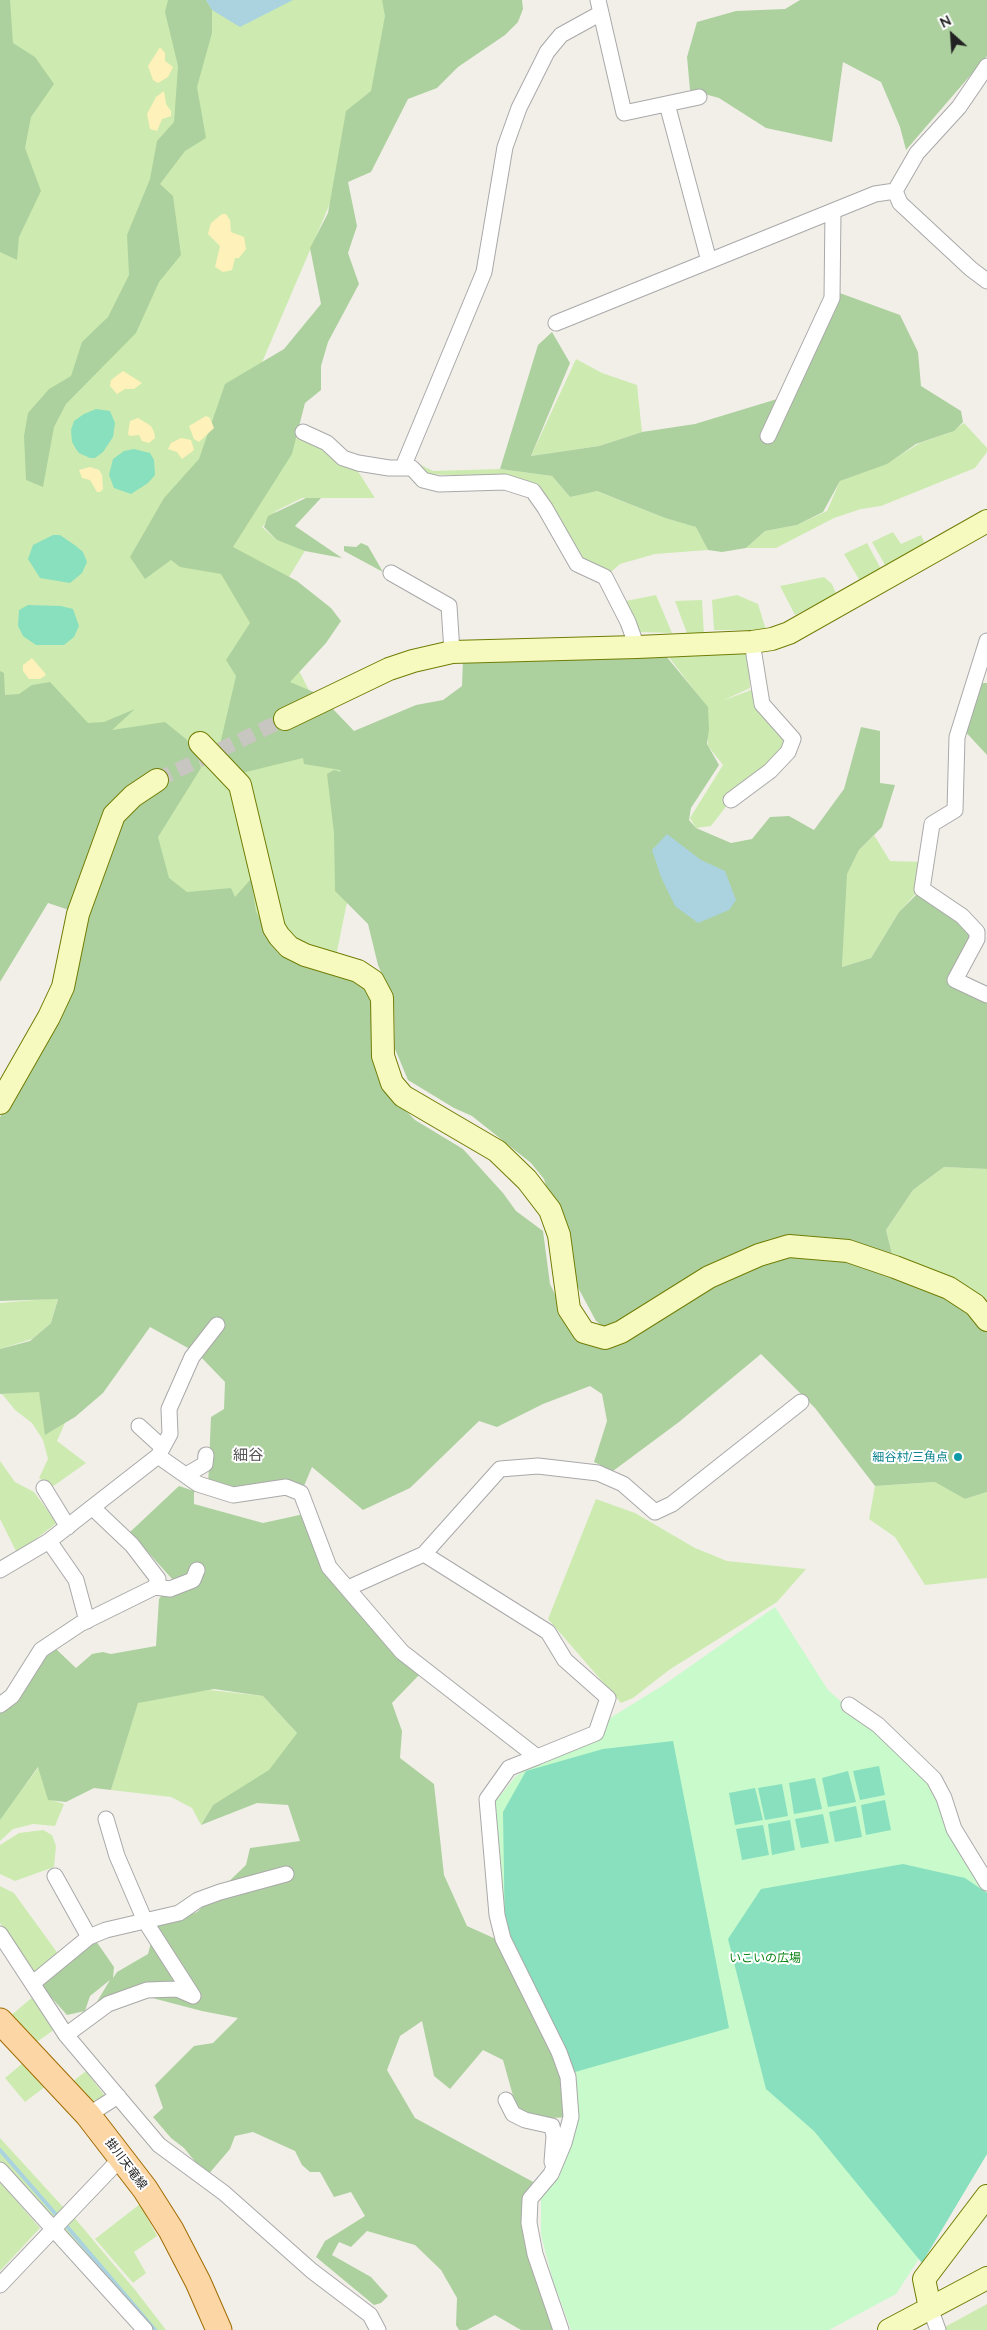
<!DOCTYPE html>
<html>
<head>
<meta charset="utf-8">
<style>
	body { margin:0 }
	#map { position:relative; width:987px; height:2330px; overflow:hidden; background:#f2efe9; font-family:Mulish,sans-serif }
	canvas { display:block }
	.north { position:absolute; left:927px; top:10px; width:50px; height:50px; -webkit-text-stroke:4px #fff; paint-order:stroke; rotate:334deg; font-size:14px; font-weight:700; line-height:20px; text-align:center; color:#222 }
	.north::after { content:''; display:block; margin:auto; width:18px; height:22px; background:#222; clip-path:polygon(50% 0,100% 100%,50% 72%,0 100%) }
</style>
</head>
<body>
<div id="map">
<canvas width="987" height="2330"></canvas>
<div class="north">N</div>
</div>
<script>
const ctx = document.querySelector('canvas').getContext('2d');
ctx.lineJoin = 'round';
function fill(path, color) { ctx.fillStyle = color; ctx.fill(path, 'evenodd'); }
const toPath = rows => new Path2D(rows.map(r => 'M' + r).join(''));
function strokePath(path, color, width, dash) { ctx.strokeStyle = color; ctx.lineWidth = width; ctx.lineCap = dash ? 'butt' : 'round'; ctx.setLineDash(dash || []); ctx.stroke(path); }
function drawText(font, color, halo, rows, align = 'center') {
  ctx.font = font + ' Mulish,"Noto Sans JP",sans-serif'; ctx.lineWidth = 4; ctx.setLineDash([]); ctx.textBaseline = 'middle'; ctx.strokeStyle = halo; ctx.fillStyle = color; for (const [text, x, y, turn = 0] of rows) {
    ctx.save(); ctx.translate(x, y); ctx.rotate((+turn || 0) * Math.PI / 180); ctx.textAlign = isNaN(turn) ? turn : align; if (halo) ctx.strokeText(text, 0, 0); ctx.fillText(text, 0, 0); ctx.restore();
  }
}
fill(toPath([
	[0,0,417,0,207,491,295,440,303,432,354,465,375,498,302,498,276,511,262,527,277,540,306,549,289,577,242,559,367,804,322,1025,0,801],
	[576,359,602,373,637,385,642,432,599,446,531,456],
	[964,423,987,448,987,452,975,468,881,506,861,509,834,518,776,548,746,548,765,531,797,525,827,511,840,481,889,462,920,443,951,432],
	[413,461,433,471,500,469,552,476,570,497,594,490,665,518,697,527,708,550,655,554,620,564,605,577,577,564,533,491,502,478,428,474],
	[893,532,901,544,921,535,925,544,885,565,872,542],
	[867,543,881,569,860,581,844,554],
	[824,577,832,584,836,594,795,615,780,586],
	[656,595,672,633,637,632,621,602],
	[737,595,758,604,766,630,714,630,712,600],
	[702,600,704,636,688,636,675,601],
	[748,650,750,688,722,701,759,687,793,739,731,800,711,826,696,828,690,818,723,765,708,746,707,707,665,652],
	[874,835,890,861,926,862,919,890,899,912,871,958,842,967,846,875,859,850],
	[944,1167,987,1169,987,1320,913,1263,892,1254,886,1230,913,1190],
	[58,1298,51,1323,32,1339,0,1349,0,1303],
	[39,1391,48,1433,65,1423,57,1441,86,1463,52,1487,39,1478,48,1459,43,1440,32,1423,15,1410,2,1394],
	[0,1461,15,1482,34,1492,57,1523,17,1553,0,1519],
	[936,1482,965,1499,987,1492,987,1578,925,1585,895,1537,869,1519,875,1486],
	[596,1499,635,1513,695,1548,727,1561,806,1569,777,1602,669,1670,633,1698,621,1703,548,1619],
	[210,1690,263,1696,297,1733,270,1773,213,1805,201,1825,192,1808,171,1797,111,1790,138,1699],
	[39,1767,48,1799,64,1804,55,1826,33,1824,13,1829,0,1841,0,1820,3,1814],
	[43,1830,52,1835,56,1846,54,1867,15,1881,0,1874,0,1845,19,1833],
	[0,1886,14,1893,59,1955,34,1974,0,1923],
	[34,1996,55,2029,34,2044,9,2017],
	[24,2062,46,2086,25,2102,5,2078],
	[86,2071,105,2096,89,2103,72,2082],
	[0,2138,64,2208,50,2222,0,2167],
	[0,2182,40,2228,0,2271],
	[140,2204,157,2236,134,2252,146,2273,133,2283,95,2239],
	[73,2216,136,2291,166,2330,147,2330,58,2229],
	[987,2304,987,2330,943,2330,943,2328]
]), '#cdebb0');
fill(toPath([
	[0,0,10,0,13,43,35,57,54,84,31,117,25,148,41,191,19,237,17,260,0,252],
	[168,0,206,0,212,10,212,33,197,87,206,138,185,151,160,184,173,196,181,255,159,282,136,333,66,404,54,427,43,487,26,480,24,436,28,413,49,389,71,376,82,342,108,317,129,275,127,235,150,179,157,141,174,122,178,66,165,12],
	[382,0,522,0,523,9,518,22,505,35,458,67,437,88,408,99,371,172,348,182,357,226,348,253,359,284,328,342,321,366,321,390,305,403,292,454,233,547,297,581,331,608,341,621,326,643,290,682,316,693,299,699,306,715,333,709,354,731,416,705,443,700,462,686,463,659,661,650,708,707,709,729,707,744,719,765,691,808,689,820,696,828,731,843,752,839,770,817,789,816,814,830,844,789,861,727,880,731,880,783,895,785,882,827,859,850,847,874,842,967,871,958,899,912,922,889,978,930,955,980,987,995,987,1169,944,1167,913,1190,886,1230,892,1254,913,1274,960,1303,987,1329,987,1492,965,1499,935,1482,875,1486,815,1408,761,1354,679,1422,613,1471,594,1462,607,1421,602,1394,590,1386,543,1404,497,1427,479,1421,410,1488,363,1510,312,1467,301,1493,208,1487,211,1417,224,1409,225,1382,197,1353,150,1327,103,1393,75,1417,45,1435,39,1392,0,1394,0,1349,30,1341,51,1323,58,1299,0,1301,0,1117,50,1036,75,912,48,903,0,982,0,671,4,673,5,695,19,694,32,685,50,682,88,723,104,722,135,709,112,730,165,722,186,739,196,751,201,768,158,837,169,878,187,892,231,888,235,897,251,879,256,911,270,941,352,978,365,987,371,998,373,1056,377,1076,392,1097,415,1120,463,1149,503,1193,516,1211,543,1231,550,1284,577,1340,616,1337,596,1321,575,1282,544,1179,531,1163,472,1116,454,1108,408,1080,395,1049,394,1003,378,965,368,924,335,891,334,833,327,774,334,770,341,772,340,770,304,764,303,758,242,773,228,764,221,740,236,676,226,660,250,623,221,574,180,567,171,560,145,579,130,557,164,498,199,459,225,384,284,349,321,304,310,248,328,213,346,111,371,91,385,16],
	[800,0,987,0,987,56,906,150,900,127,881,82,843,62,832,142,766,128,719,98,690,90,687,57,697,22,736,11,785,9],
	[837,292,900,315,918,352,921,386,961,411,963,422,954,431,916,444,887,464,840,481,823,512,797,525,765,531,746,548,722,552,708,550,696,527,665,518,597,491,570,497,552,476,500,469,538,345,552,332,570,363,531,456,599,446,642,432,695,424,787,396],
	[306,498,321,498,295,526,342,558,305,551,277,540,264,527,268,516],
	[361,543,368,546,383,572,344,551,344,546,356,547],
	[975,683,987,683,987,755,961,727],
	[179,1486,194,1491,194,1504,263,1523,304,1514,327,1566,383,1630,419,1675,392,1703,402,1731,400,1758,434,1784,444,1875,467,1926,498,1940,559,2052,571,2117,530,2119,515,2103,503,2060,483,2050,450,2089,434,2076,422,2021,400,2036,387,2070,415,2118,537,2184,529,2223,554,2330,521,2330,495,2315,467,2330,459,2330,456,2325,457,2298,441,2270,415,2245,367,2231,351,2247,339,2242,332,2255,371,2277,388,2296,381,2303,374,2305,316,2257,325,2241,365,2216,351,2192,334,2197,320,2172,310,2172,302,2165,295,2151,253,2132,235,2136,230,2149,207,2176,184,2148,171,2138,153,2117,163,2108,155,2085,194,2046,213,2043,238,2018,202,2011,137,1994,89,2015,110,1980,90,1996,85,2011,67,2015,41,1986,96,1941,114,1967,113,1978,117,1972,148,1954,155,1927,197,1912,246,1865,250,1848,300,1841,288,1805,257,1803,201,1825,213,1805,269,1770,297,1733,263,1696,214,1689,138,1703,111,1790,94,1788,66,1802,48,1800,38,1767,0,1820,0,1708,43,1659,56,1649,76,1668,92,1654,103,1652,111,1654,156,1646,159,1599,173,1580,130,1532]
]), '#add19e');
fill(toPath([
	[160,47,165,53,165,61,173,67,168,77,158,83,153,80,148,66],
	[164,91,166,104,171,111,171,116,162,119,157,131,150,129,147,114,156,97],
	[222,214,226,214,230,220,231,232,244,237,246,249,239,258,235,258,232,270,223,272,215,267,220,246,208,234,211,223],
	[123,371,142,383,134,389,125,389,117,394,110,386,111,380],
	[206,416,210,418,214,428,199,442,194,439,189,426],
	[138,418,151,426,154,432,155,438,149,443,142,441,139,435,130,436,128,434,130,421],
	[181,438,191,440,194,450,182,459,177,452,168,449,171,443],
	[90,467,99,470,102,475,103,489,100,492,97,492,90,480,82,478,79,470],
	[32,658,44,672,46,675,40,679,29,679,23,671,23,665]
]), '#fff1ba');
fill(toPath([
	[775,1607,828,1690,855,1714,884,1737,930,1785,987,1889,987,2154,896,2294,829,2330,571,2330,553,2281,541,2235,541,2196,563,2141,575,2072,543,2003,505,1938,494,1803,516,1776,662,1686]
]), '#c8facc');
fill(toPath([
	[96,409,110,411,115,423,113,437,103,452,95,458,90,458,79,453,76,449,72,442,71,430,74,421,84,414],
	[134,449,150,453,154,460,155,475,148,483,131,494,114,488,109,475,113,459,124,451],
	[53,535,60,535,76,546,83,552,87,562,82,573,70,583,40,578,28,559,33,545],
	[28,605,61,606,73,609,79,626,74,637,64,645,36,645,23,636,18,626,19,610],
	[673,1741,729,2028,575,2072,543,2003,505,1938,503,1812,526,1771,603,1749],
	[879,1766,885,1795,860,1800,853,1771],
	[848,1771,856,1802,828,1807,822,1778],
	[815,1778,822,1809,794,1814,789,1783],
	[782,1784,788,1816,765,1820,758,1788],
	[755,1788,763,1820,735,1825,729,1793],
	[885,1800,891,1830,866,1835,861,1805],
	[856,1806,862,1837,835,1842,829,1812],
	[823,1814,829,1843,801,1848,795,1819],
	[790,1820,795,1850,772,1855,768,1824],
	[763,1825,769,1855,742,1860,736,1829],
	[903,1864,965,1878,987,1893,987,2154,922,2263,814,2131,766,2089,728,1939,761,1889]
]), '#88e0be');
fill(toPath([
	[206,0,293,0,240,27,212,10],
	[667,834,701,860,725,871,736,900,729,910,698,923,675,906,661,877,652,850]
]), '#aad3df');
strokePath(toPath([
	[0,2150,59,2218],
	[64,2223,155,2330]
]), '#aad3df', 4);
strokePath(toPath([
	[157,780,285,719]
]), '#c8c6c1', 15, [15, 8]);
const street = toPath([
	[598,0,624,113,699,97],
	[987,66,959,107,917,153,895,191,900,203,971,269,987,281],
	[667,104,709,261],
	[556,323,875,194,895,191],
	[303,432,327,443,343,458,358,463,389,468,412,468,423,480,439,484,505,482,533,491,545,508,577,564,605,577,628,622,637,647],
	[768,436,832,298,833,211],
	[403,467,484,272,505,147,519,108,547,52,561,35,601,13],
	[391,573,449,606,452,652],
	[987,641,957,737,955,810,932,824,922,889,962,916,977,932,977,939,955,980,987,995],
	[731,800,770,771,788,752,793,739,762,704,752,642],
	[139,1426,162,1447],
	[158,1456,170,1434,169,1409,192,1357,217,1325],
	[186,1475,205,1464,206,1455],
	[44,1488,68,1527],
	[49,1541,76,1580,87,1621],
	[424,1554,548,1632,565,1660,608,1698,596,1733,537,1757],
	[0,1570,49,1541,158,1456,198,1484,233,1495,286,1487,301,1493,329,1567,402,1652,537,1757,509,1768,487,1799,497,1915,503,1939,559,2052,568,2077,571,2117,564,2143,551,2174,530,2199,529,2223,535,2254,561,2330],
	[155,1587,170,1589,193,1580,197,1570],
	[348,1588,424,1554,500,1469,538,1466,598,1473,623,1484,655,1512,672,1504,801,1402],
	[0,1705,12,1696,41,1650,80,1624,155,1587,158,1579,132,1545,93,1508],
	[849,1705,878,1725,934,1779,944,1798,954,1829,987,1883],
	[106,1819,117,1856,145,1921,193,1996],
	[55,1876,89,1937],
	[0,1934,66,2035,159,2145,224,2193,312,2271,370,2315,378,2330],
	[33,1983,89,1937,106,1930,179,1913,198,1900,220,1892,286,1874],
	[66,2035,108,2004,147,1990,177,1989,193,1996],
	[506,2100,513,2114,525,2120,552,2126,554,2136,552,2162],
	[88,2115,118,2096],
	[0,2170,145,2330],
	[0,2285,122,2157],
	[930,2308,938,2330]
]);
const secondary = toPath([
	[285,719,389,669,413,661,452,652,637,647,752,642,772,639,789,633,987,521],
	[200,743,240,785,274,928,279,936,289,947,305,955,358,971,373,981,382,998,383,1056,392,1083,403,1096,497,1151,527,1180,550,1210,559,1235,569,1309,584,1332,605,1338,621,1332,709,1277,759,1255,789,1246,848,1251,895,1267,949,1288,975,1305,987,1320],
	[0,1103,49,1017,63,987,78,914,114,815,133,796,157,780],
	[930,2308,924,2279,987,2196],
	[889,2330,987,2278]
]);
const primary = toPath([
	[0,2021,88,2115,145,2189,171,2230,198,2282,219,2330]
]);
strokePath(street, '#a9a9a9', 17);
strokePath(secondary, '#707d05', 24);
strokePath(primary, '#a06b00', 27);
strokePath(street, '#fff', 15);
strokePath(secondary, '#f7fabf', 22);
strokePath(primary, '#fcd6a4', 25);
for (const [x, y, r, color] of [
	[958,1457,5,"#0f9aa8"]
]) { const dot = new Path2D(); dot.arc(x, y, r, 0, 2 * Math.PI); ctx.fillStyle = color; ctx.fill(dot); strokePath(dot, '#fff', 2); }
drawText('12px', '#0d838f', '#fff', [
	["細谷村/三角点",948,1457]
], 'right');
drawText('12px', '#0c8416', '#fff', [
	["いこいの広場",765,1958]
]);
drawText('12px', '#222', '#fff', [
	["掛川天竜線",126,2164,53]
]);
drawText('15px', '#555', '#fff', [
	["細谷",248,1455]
]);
</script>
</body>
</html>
